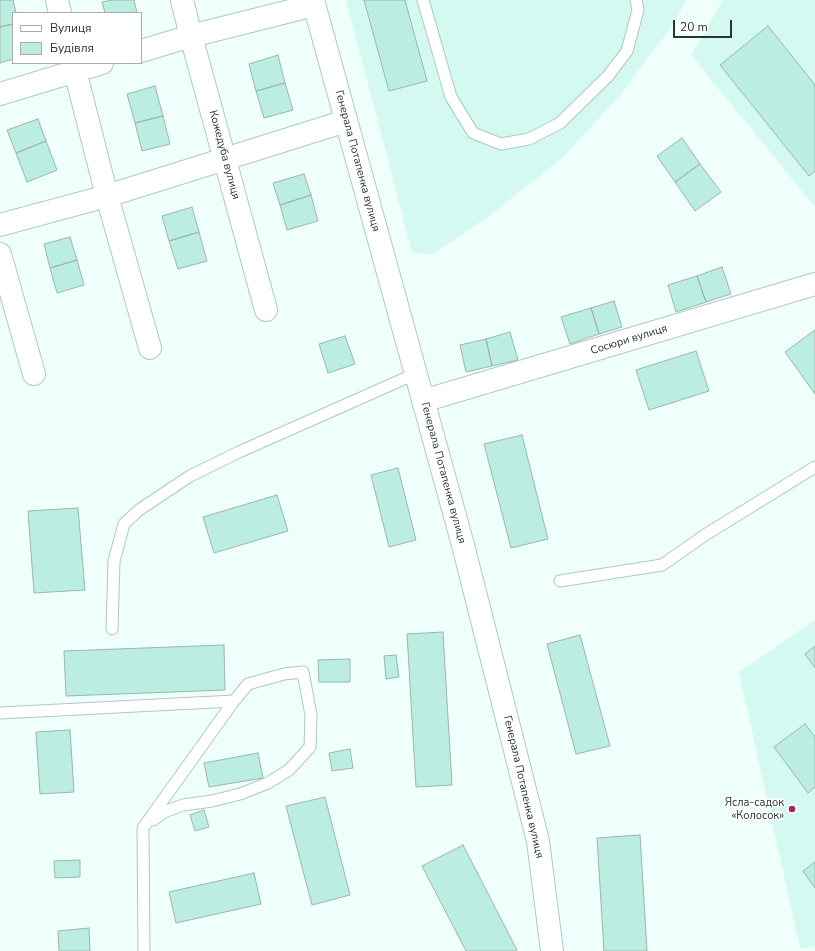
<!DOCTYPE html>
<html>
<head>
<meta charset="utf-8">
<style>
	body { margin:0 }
	#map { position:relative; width:815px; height:951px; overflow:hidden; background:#effffb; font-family:"Nunito Sans",sans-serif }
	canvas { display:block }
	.legend { position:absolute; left:12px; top:12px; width:130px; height:52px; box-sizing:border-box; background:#fff; border:1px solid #a9adac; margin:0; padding:5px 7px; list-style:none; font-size:12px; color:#293330 }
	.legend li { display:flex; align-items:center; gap:8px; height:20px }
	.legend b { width:20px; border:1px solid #a9adac }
	.scale { position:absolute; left:673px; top:20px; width:59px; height:18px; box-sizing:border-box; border:2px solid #293330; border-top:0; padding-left:5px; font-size:12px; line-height:14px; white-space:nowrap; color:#293330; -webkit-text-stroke:3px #fff; paint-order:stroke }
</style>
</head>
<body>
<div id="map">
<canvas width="815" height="951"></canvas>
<ul class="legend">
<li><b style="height:5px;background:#fff"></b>Вулиця</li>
<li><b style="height:11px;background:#bcede1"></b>Будівля</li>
</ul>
<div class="scale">20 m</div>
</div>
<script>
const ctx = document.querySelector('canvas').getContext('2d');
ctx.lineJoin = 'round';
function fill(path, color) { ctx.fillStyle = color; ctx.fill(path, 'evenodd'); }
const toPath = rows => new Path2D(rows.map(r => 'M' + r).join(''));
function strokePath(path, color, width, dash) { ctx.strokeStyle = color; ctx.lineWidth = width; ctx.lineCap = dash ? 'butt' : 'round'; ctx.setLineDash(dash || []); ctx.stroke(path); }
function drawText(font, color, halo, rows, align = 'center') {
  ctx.font = font + ' "Nunito Sans",sans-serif'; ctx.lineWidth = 3; ctx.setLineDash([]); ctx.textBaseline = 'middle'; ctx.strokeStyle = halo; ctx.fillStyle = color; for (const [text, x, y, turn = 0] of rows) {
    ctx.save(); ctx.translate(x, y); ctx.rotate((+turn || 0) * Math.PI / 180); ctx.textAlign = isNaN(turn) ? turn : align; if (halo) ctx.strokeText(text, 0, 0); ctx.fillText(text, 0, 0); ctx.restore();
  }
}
fill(toPath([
	[346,0,686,0,674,23,622,93,561,159,489,216,432,255,412,252],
	[723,0,815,0,815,207,691,55],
	[815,620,815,946,800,948,739,672]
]), '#d4f9f0');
const building = toPath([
	[0,0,13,0,16,13,13,13,13,24,0,27,0,0],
	[112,0,134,0,137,13,105,13,102,2,112,0],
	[364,0,405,0,427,81,389,91,364,0],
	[13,24,13,59,0,63,0,27,13,24],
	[768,26,815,85,815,171,809,176,720,65,768,26],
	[278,55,285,83,256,91,249,64,278,55],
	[285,83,293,110,264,118,256,91,285,83],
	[155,86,163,116,135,123,127,94,155,86],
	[163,116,170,144,142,151,135,123,163,116],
	[38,119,46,141,16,153,7,130,38,119],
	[682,138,700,164,675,182,657,156,682,138],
	[46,141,57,170,27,182,16,153,46,141],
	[700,164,721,192,695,211,675,182,700,164],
	[304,174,311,195,280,205,273,183,304,174],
	[311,195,318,221,287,230,280,205,311,195],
	[192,207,199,232,169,241,162,216,192,207],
	[199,232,207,261,178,269,169,241,199,232],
	[70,237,77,260,50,268,44,244,70,237],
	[77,260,84,285,57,293,50,268,77,260],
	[722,267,731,294,706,302,697,276,722,267],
	[697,276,706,302,676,312,668,285,697,276],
	[614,301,622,327,599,334,591,308,614,301],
	[591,308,599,334,570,344,561,317,591,308],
	[815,330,815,394,785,352,815,330],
	[510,332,518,360,492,366,486,339,510,332],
	[345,336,355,364,328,373,319,344,345,336],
	[486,339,492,366,466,372,460,345,486,339],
	[696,351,709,391,649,410,636,370,696,351],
	[522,435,548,539,511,548,484,444,522,435],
	[398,468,416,540,389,547,371,475,398,468],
	[277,495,288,531,214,553,203,517,277,495],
	[78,508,85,590,34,593,28,511,78,508],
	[443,632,452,785,416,787,407,634,443,632],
	[580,635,610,746,576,754,547,644,580,635],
	[224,645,225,690,66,696,64,651,224,645],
	[815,646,815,668,805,654,815,646],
	[396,655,399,677,386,679,384,656,396,655],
	[350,659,350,682,319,682,318,660,350,659],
	[805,724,815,737,815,787,808,793,774,747,805,724],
	[70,730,74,792,40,794,36,732,70,730],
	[350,749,353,768,332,771,329,753,350,749],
	[258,753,263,778,209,787,204,763,258,753],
	[325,797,350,895,312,905,286,806,325,797],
	[204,810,209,827,195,831,190,815,204,810],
	[640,835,647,951,604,951,597,838,640,835],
	[463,845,517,950,515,951,466,951,422,866,463,845],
	[80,860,80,877,55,878,54,861,80,860],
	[815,862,815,888,803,871,815,862],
	[254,873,261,904,176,923,169,892,254,873],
	[89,928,90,951,59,951,58,931,89,928]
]);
fill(building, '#bcede1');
strokePath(building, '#9cb5af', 1);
const service = toPath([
	[423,0,451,97,473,133,501,144,529,139,560,123,608,76,627,51,638,10,636,0],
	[560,581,662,565,705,535,815,467],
	[112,629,114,561,124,524,139,510,190,476,239,452,415,374],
	[0,713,234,701,143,828,144,951],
	[153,820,164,812,183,805,212,801,240,794,268,783,289,770,310,747,311,715,303,672,284,674,248,684,234,701]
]);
const minor = toPath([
	[57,0,60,13],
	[182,0,191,36,266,310],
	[141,51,191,36,314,5],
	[73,63,107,196,150,348],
	[0,94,102,63],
	[0,225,107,196,346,121],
	[0,254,34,374],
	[423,401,815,284]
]);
const secondary = toPath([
	[313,0,463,545,538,841,552,951]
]);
strokePath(service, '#afc9c2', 13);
strokePath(minor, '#afc9c2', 24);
strokePath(secondary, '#afc9c2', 24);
strokePath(service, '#fff', 11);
strokePath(minor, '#fff', 22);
strokePath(secondary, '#fff', 22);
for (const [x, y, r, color] of [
	[792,809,4,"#a91e5f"]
]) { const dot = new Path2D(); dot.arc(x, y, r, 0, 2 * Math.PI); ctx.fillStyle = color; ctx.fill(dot); strokePath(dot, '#fff', 1.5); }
drawText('11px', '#293330', '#fff', [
	["Кожедуба вулиця",224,155,75],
	["Генерала Потапенка вулиця",357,161,75],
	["Сосюри вулиця",629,340,-17],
	["Генерала Потапенка вулиця",443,473,75],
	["Генерала Потапенка вулиця",523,787,77]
]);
drawText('11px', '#293330', '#fff', [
	["Ясла-садок",784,803],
	["«Колосок»",784,816]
], 'right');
</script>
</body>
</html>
